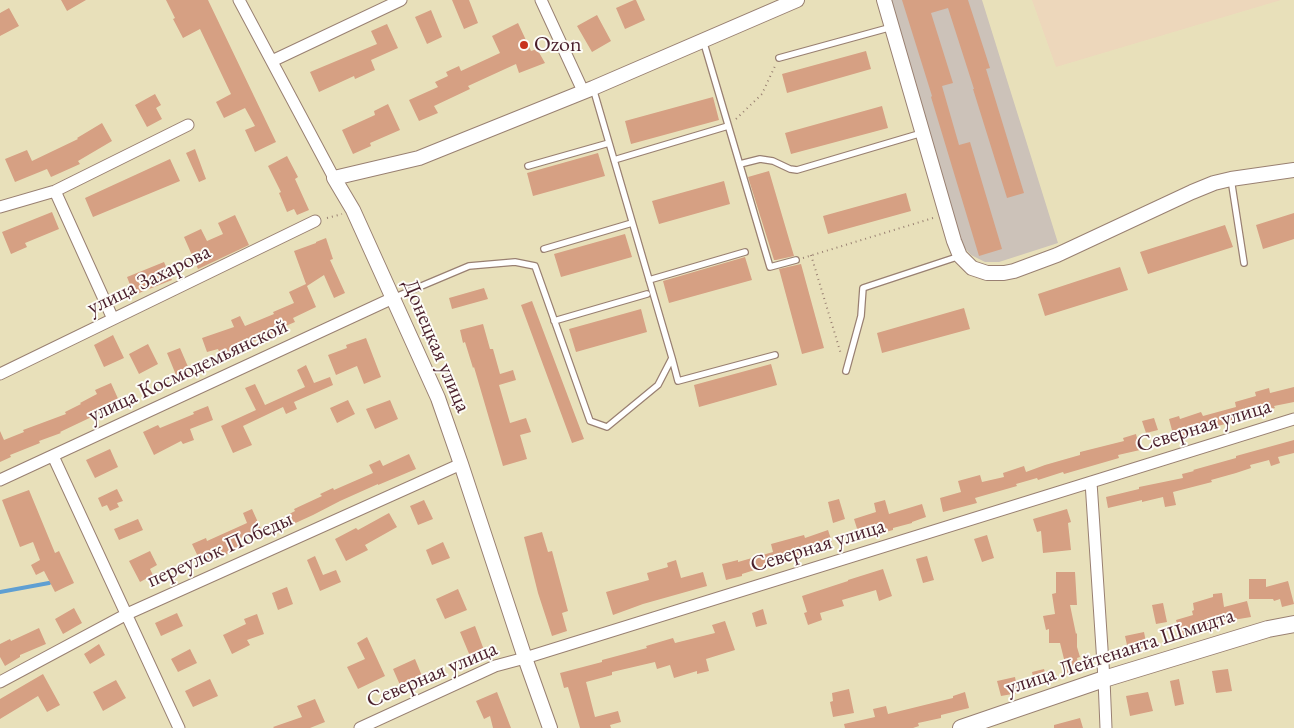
<!DOCTYPE html>
<html>
<head>
<meta charset="utf-8">
<style>
	body { margin:0 }
	canvas { display:block; background:#e8e0ba }
</style>
</head>
<body>
<canvas width="1294" height="728"></canvas>
<script>
const ctx = document.querySelector('canvas').getContext('2d');
ctx.lineJoin = 'round';
function fill(path, color) { ctx.fillStyle = color; ctx.fill(path, 'evenodd'); }
const toPath = rows => new Path2D(rows.map(r => 'M' + r).join(''));
function strokePath(path, color, width, dash) { ctx.strokeStyle = color; ctx.lineWidth = width; ctx.lineCap = dash ? 'butt' : 'round'; ctx.setLineDash(dash || []); ctx.stroke(path); }
function drawText(font, color, halo, rows, align = 'center') {
  ctx.font = font + ' "EB Garamond",serif'; ctx.lineWidth = 4; ctx.setLineDash([]); ctx.textBaseline = 'middle'; ctx.strokeStyle = halo; ctx.fillStyle = color; for (const [text, x, y, turn = 0] of rows) {
    ctx.save(); ctx.translate(x, y); ctx.rotate((+turn || 0) * Math.PI / 180); ctx.textAlign = isNaN(turn) ? turn : align; if (halo) ctx.strokeText(text, 0, 0); ctx.fillText(text, 0, 0); ctx.restore();
  }
}
fill(toPath([
	[1032,0,1281,0,1056,67]
]), '#edd7bb');
fill(toPath([
	[890,0,982,0,1058,243,999,262,985,262,971,255,962,245]
]), '#ccc2b9');
strokePath(toPath([
	[0,592,49,583]
]), '#5f9fd2', 4);
fill(toPath([
	[61,0,86,0,67,11],
	[166,0,208,0,276,142,255,152,245,130,255,126,245,108,224,118,216,102,231,94,200,29,183,38,173,19,175,18],
	[452,0,469,0,478,23,464,29],
	[634,0,636,0,645,20,625,29,616,8],
	[902,0,968,0,990,68,986,69,1024,193,1007,198,973,89,974,89,948,8,931,13,953,83,942,86,959,145,970,142,1002,249,979,256,931,97,932,96],
	[9,8,19,26,0,36,0,13],
	[431,10,442,37,427,44,415,17],
	[597,15,611,41,592,52,577,26],
	[518,23,531,51,537,49,545,63,519,73,516,64,468,86,470,89,434,106,438,113,419,121,409,100,438,87,435,82,448,76,446,72,459,66,461,71,500,53,492,36],
	[387,24,398,48,371,60,375,70,355,79,354,76,319,92,310,72,377,44,371,31],
	[866,51,871,69,787,93,782,74],
	[155,94,161,105,156,108,162,119,147,127,135,105],
	[713,97,719,120,631,144,625,121],
	[388,104,400,130,370,143,371,146,353,154,342,130,375,115,374,111],
	[882,106,888,128,791,154,785,133],
	[102,123,112,141,78,161,80,164,51,177,47,169,15,182,5,159,27,150,32,161,78,139,77,138],
	[195,149,206,179,199,182,186,153],
	[598,153,605,176,533,196,527,173],
	[287,156,298,177,295,179,309,210,297,215,294,209,287,212,279,193,281,192,268,166],
	[170,159,180,181,93,217,85,198],
	[769,171,794,256,776,260,774,260,748,177],
	[724,181,730,204,659,224,652,201],
	[906,193,911,211,828,234,823,216],
	[52,212,59,229,25,243,27,247,11,254,2,232],
	[1294,213,1294,239,1263,249,1256,225],
	[235,215,249,245,198,269,184,237,201,229,207,241,223,234,218,223],
	[1225,225,1233,247,1148,274,1140,252],
	[625,234,632,257,561,277,554,254],
	[326,238,333,259,330,260,345,293,334,298,324,275,307,286,316,307,293,318,295,322,274,331,275,333,262,339,261,338,237,350,221,356,218,349,207,352,202,338,234,327,231,320,240,316,245,326,274,314,273,312,294,303,289,292,306,284,294,251,316,243,316,242],
	[745,257,752,280,669,303,663,281],
	[164,262,172,280,134,295,127,277],
	[801,264,824,348,802,354,779,269],
	[1120,267,1128,290,1045,316,1038,294],
	[484,288,488,299,452,309,449,298],
	[532,301,584,439,572,443,521,305],
	[964,308,970,329,882,353,877,333],
	[641,309,647,332,576,352,569,329],
	[483,324,490,349,493,349,500,374,513,370,516,380,499,385,510,423,526,418,531,432,520,435,527,459,503,466,474,367,473,368,465,342,463,343,460,330],
	[113,335,124,358,104,367,94,345],
	[366,338,381,377,364,384,357,366,336,375,328,355,347,348,346,345],
	[148,344,158,364,139,374,129,354],
	[180,348,189,369,176,375,167,353],
	[771,364,777,385,699,407,694,385],
	[306,365,314,383,330,377,333,385,294,402,297,409,286,414,283,407,243,426,252,445,233,453,221,426,256,410,245,388,255,384,265,405,305,387,297,370],
	[111,383,120,403,100,411,100,413,60,432,61,433,39,441,40,443,10,455,11,457,0,462,0,431,4,440,24,432,23,430,66,414,65,412,81,404,80,403,97,394,95,390],
	[1294,387,1294,402,1274,406,1275,408,1228,422,1229,423,1206,429,1207,431,1174,438,1169,419,1179,416,1180,419,1201,412,1203,416,1236,407,1235,402,1256,396,1255,392,1269,388,1270,393],
	[348,400,355,414,337,423,330,408],
	[390,400,398,419,375,429,366,409],
	[208,406,213,420,190,429,194,440,183,444,181,441,154,455,143,432,158,425,160,428,194,414,193,412],
	[1154,418,1158,430,1146,433,1142,421],
	[1136,434,1140,450,1118,455,1119,458,1064,474,1063,472,1038,480,1037,478,1016,484,1017,486,975,498,977,503,943,512,940,498,961,492,958,481,980,475,982,482,1004,477,1003,473,1024,466,1026,472,1045,465,1080,455,1080,452,1124,441,1123,438],
	[1294,440,1294,453,1278,457,1280,463,1271,466,1269,460,1250,465,1251,468,1236,473,1211,480,1212,482,1173,492,1176,505,1165,507,1163,497,1142,502,1142,500,1108,508,1106,497,1139,489,1139,487,1183,478,1182,474,1194,471,1193,470,1236,458,1236,456],
	[110,449,118,467,95,478,86,460],
	[409,454,416,469,378,485,378,484,340,501,313,515,278,531,274,522,295,511,294,509,322,496,320,494,333,488,334,490,373,473,369,465,380,460,383,466],
	[117,489,123,501,117,503,119,507,110,511,107,505,102,507,98,498],
	[29,490,55,553,59,551,74,583,55,592,44,571,36,575,31,565,40,560,33,542,20,547,2,500],
	[839,499,845,519,833,523,828,502],
	[424,500,433,519,418,525,410,506],
	[885,500,889,514,922,504,926,517,912,522,912,523,893,528,893,530,874,535,874,533,860,538,854,519,876,512,874,503],
	[252,509,261,529,236,540,240,548,202,565,192,544,206,538,207,541,247,523,243,513],
	[1067,509,1071,522,1068,523,1071,550,1043,553,1041,531,1037,532,1033,519],
	[389,513,397,527,365,545,368,550,346,561,335,539,356,528,358,530],
	[138,519,143,530,119,540,114,529],
	[828,530,832,542,808,550,809,553,767,565,767,566,742,574,742,576,726,580,722,564,738,560,738,562,773,552,771,544,804,535,805,538],
	[542,532,548,552,552,551,568,611,562,613,567,631,552,636,538,593,524,537],
	[987,535,994,558,982,562,974,539],
	[443,542,450,558,432,565,426,550],
	[150,551,157,565,150,569,153,575,140,582,129,561],
	[315,556,323,575,336,570,341,582,320,591,307,560],
	[927,556,934,580,923,583,916,559],
	[676,560,681,578,703,572,707,586,643,604,613,615,606,592,649,580,647,573,668,567,667,563],
	[883,569,892,596,879,601,876,590,842,600,844,606,820,613,822,620,808,625,804,613,807,612,802,596,848,581,848,580],
	[1056,572,1075,572,1077,605,1070,605,1076,634,1077,633,1077,647,1080,657,1077,658,1080,672,1068,675,1060,643,1049,643,1049,629,1046,630,1043,616,1055,614,1052,594,1056,593],
	[1249,579,1266,579,1266,587,1288,581,1294,604,1282,607,1280,599,1274,601,1273,599,1249,599],
	[287,587,293,604,278,610,272,593],
	[458,589,467,610,445,619,436,599],
	[1222,593,1224,607,1247,601,1251,617,1209,624,1211,631,1201,633,1200,631,1181,637,1176,620,1193,615,1192,611,1194,610,1193,603,1213,597,1213,594],
	[1163,603,1167,622,1156,624,1152,605],
	[74,608,82,623,63,634,55,619],
	[763,609,767,624,756,627,752,613],
	[177,613,183,626,161,636,155,623],
	[257,614,264,634,247,640,250,645,232,654,223,635,246,624,244,619],
	[725,621,735,650,706,659,709,671,697,674,697,671,674,678,670,665,657,669,655,662,612,672,612,675,586,682,595,717,618,711,621,722,610,725,611,728,580,728,568,687,564,688,560,673,602,662,602,660,647,648,646,646,673,638,675,643,715,633,712,625],
	[475,626,484,650,470,656,460,632],
	[39,628,46,644,20,655,20,657,5,666,0,657,0,644,10,639,11,641],
	[1144,632,1147,647,1142,648,1142,651,1129,654,1125,636],
	[367,637,385,676,358,689,347,667,365,659,357,643],
	[99,644,105,655,90,664,84,654],
	[190,649,197,663,178,672,171,659],
	[415,659,422,676,400,685,393,669],
	[1044,669,1048,683,1035,686,1032,672],
	[1228,669,1232,691,1216,693,1212,671],
	[43,674,60,705,47,712,38,696,0,719,0,699],
	[1015,677,1018,693,1001,696,997,681],
	[210,679,218,696,193,707,185,691],
	[1179,679,1184,704,1175,706,1170,681],
	[116,680,126,698,103,711,93,692],
	[849,689,854,713,833,717,830,702,833,701,832,693],
	[497,692,511,728,493,728,490,716,484,719,476,701],
	[965,692,969,708,941,715,941,718,918,723,919,726,913,728,845,728,844,724,875,717,873,709,886,706,888,714,953,698,953,696],
	[1148,692,1153,711,1130,716,1126,696],
	[315,699,325,722,310,728,274,728,273,727,302,717,297,706],
	[1080,718,1083,728,1054,728,1054,725]
]), '#d6a083');
const service = toPath([
	[703,40,770,267,796,260],
	[779,58,892,27],
	[614,160,728,126],
	[740,164,760,159,773,161,790,169,797,170,922,133],
	[528,166,609,143],
	[1231,179,1244,263],
	[544,249,632,223],
	[649,280,745,252],
	[393,298,469,266,515,262,535,266,590,421,607,427,658,385,672,358,593,88],
	[554,321,647,294],
	[672,358,678,381,775,355],
	[846,371,861,316,863,288,960,256]
]);
const minor = toPath([
	[239,0,334,178],
	[541,0,583,91],
	[272,61,401,0],
	[55,191,113,319],
	[0,207,55,191,188,125],
	[0,374,315,221],
	[53,456,179,728],
	[0,480,393,298],
	[1091,482,1104,679,1106,728],
	[0,682,127,614,461,464],
	[360,728,495,666,525,658,1294,419]
]);
const tertiary = toPath([
	[884,0,954,241,960,256,972,268,987,273,1004,273,1014,271,1057,255,1192,192,1214,183,1231,179,1294,170],
	[550,728,525,658,461,464,438,398,353,210,334,178,419,158,593,88,797,0]
]);
const secondary = toPath([
	[961,728,1104,679,1268,629,1294,624]
]);
strokePath(service, '#998072', 8);
strokePath(minor, '#998072', 13);
strokePath(tertiary, '#998072', 16);
strokePath(secondary, '#998072', 18);
strokePath(toPath([
	[736,119,762,94,775,66],
	[327,218,342,214],
	[811,255,841,354],
	[803,258,933,218]
]), '#998072', 2, [1, 4]);
strokePath(service, '#fff', 5.5);
strokePath(minor, '#fff', 11);
strokePath(tertiary, '#fff', 14);
strokePath(secondary, '#fff', 16);
for (const [x, y, r, color] of [
	[524,45,5,"#c8321e"]
]) { const dot = new Path2D(); dot.arc(x, y, r, 0, 2 * Math.PI); ctx.fillStyle = color; ctx.fill(dot); strokePath(dot, '#fdfcf7', 2); }
drawText('22px', '#4a1f2b', '#fdfcf7', [
	["Ozon",534,45]
], 'left');
drawText('22px', '#4a1f2b', '#fdfcf7', [
	["улица Захарова",149,280,-26],
	["Донецкая улица",436,346,67],
	["улица Космодемьянской",188,371,-25],
	["Северная улица",1204,426,-17],
	["Северная улица",818,546,-17],
	["переулок Победы",220,550,-24],
	["улица Лейтенанта Шмидта",1120,652,-18],
	["Северная улица",432,675,-23]
]);
</script>
</body>
</html>
